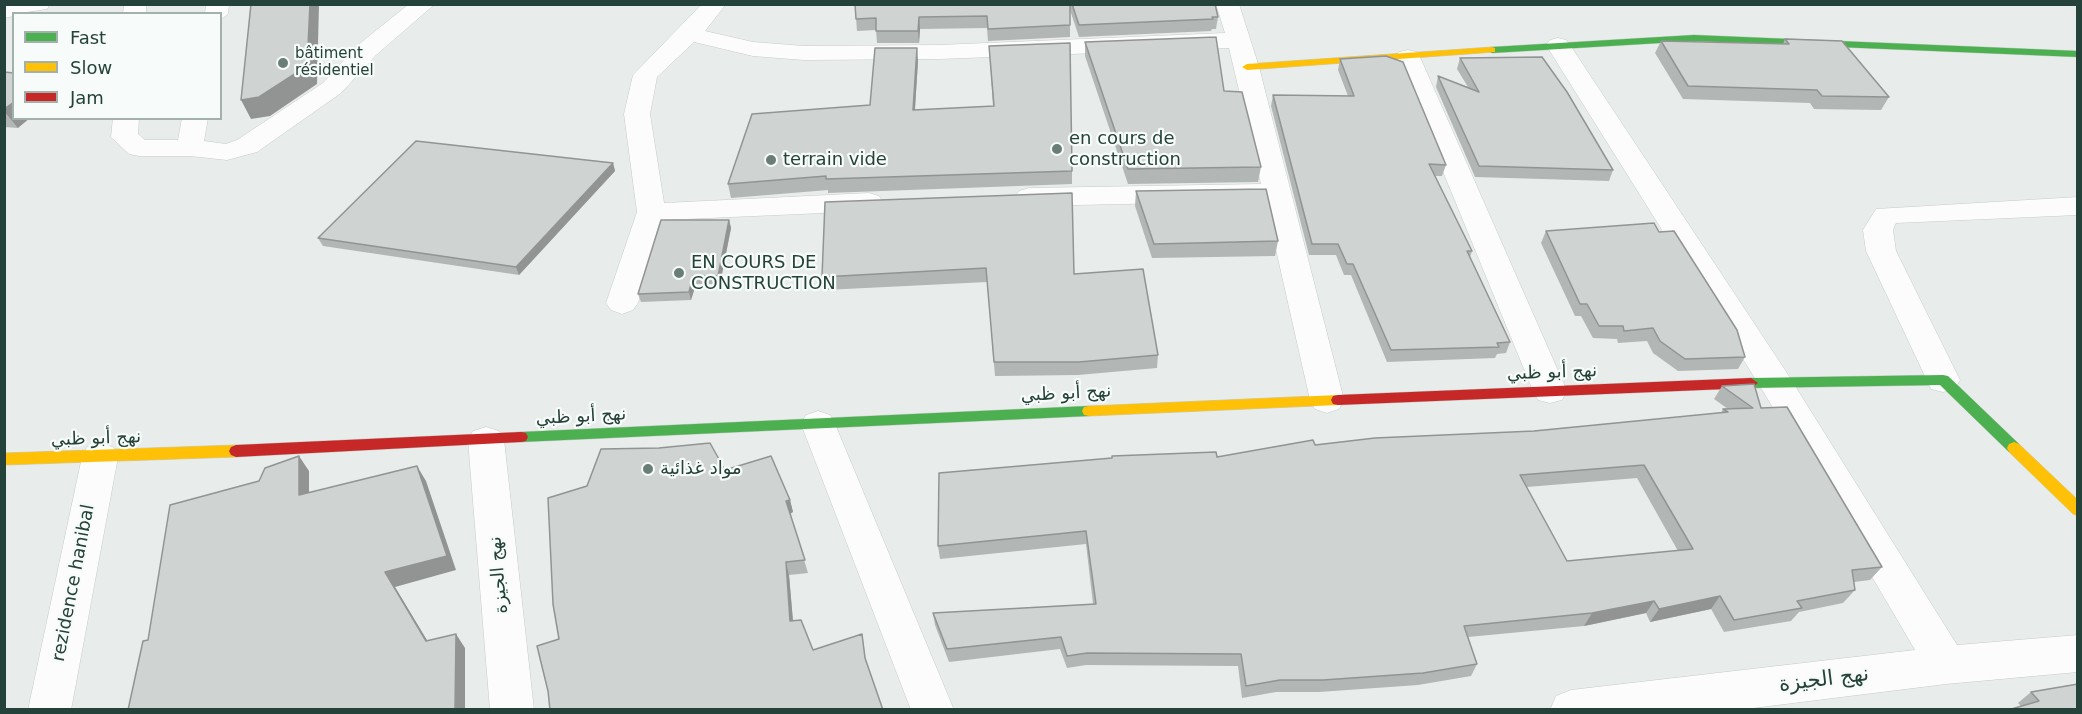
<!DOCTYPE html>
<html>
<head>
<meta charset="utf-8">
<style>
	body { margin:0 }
	#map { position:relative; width:2082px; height:714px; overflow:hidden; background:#e8edeb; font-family:"DejaVu Sans",sans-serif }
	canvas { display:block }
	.frame { position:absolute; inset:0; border:6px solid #24423a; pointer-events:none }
	.legend { position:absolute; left:12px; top:12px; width:210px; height:108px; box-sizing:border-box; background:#f7fbf9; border:2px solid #a3b1ad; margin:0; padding:8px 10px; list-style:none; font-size:18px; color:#24423a }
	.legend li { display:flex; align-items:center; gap:12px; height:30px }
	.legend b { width:30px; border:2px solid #a3b1ad }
</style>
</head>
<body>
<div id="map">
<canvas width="2082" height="714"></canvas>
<div class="frame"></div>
<ul class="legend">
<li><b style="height:8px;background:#4caf50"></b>Fast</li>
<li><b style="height:8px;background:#ffc107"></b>Slow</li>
<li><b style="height:8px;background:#c62828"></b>Jam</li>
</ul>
</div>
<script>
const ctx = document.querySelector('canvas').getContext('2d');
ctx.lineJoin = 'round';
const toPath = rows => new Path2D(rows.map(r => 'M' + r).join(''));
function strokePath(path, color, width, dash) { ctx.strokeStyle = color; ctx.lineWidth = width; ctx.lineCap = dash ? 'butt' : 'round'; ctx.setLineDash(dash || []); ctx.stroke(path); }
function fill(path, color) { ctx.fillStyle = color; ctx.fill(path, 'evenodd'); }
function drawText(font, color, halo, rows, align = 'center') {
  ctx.font = font + ' "DejaVu Sans",Vazirmatn,sans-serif'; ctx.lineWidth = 4.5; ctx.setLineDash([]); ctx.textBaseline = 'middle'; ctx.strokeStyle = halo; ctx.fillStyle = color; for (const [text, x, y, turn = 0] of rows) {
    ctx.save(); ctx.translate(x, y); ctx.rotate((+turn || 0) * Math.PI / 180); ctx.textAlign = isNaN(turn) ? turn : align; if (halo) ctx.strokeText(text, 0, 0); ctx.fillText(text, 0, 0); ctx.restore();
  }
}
const street = toPath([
	[4,4,50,4,47,9,14,14,14,16,4,18,4,4],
	[124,4,146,4,146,14,123,14,124,4],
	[206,4,229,4,228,14,220,20,220,14,205,14,206,4],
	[409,4,435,4,376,55,341,93,257,152,227,160,190,156,139,156,129,154,111,137,113,118,139,118,138,134,145,140,178,140,182,118,208,118,204,141,226,144,237,140,323,83,358,45,409,4],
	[702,4,726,4,705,31,753,42,804,46,939,45,1225,33,1216,4,1239,4,1259,67,1344,400,1339,409,1327,413,1315,409,1310,400,1265,201,1029,206,1019,203,1015,197,1019,191,1029,188,1261,184,1229,48,939,59,804,60,753,56,694,42,657,77,650,114,664,203,869,193,879,196,883,202,879,208,869,211,663,220,638,303,633,310,622,314,611,310,606,303,637,212,624,114,633,75,702,4],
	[1558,38,1566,40,1570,45,1787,373,1957,645,2078,635,2078,672,1946,684,1737,710,1550,710,1556,696,1571,690,1915,650,1763,391,1546,45,1550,40,1558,38],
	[1408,50,1417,52,1420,57,1567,391,1562,400,1550,403,1538,400,1533,391,1396,57,1399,52,1408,50],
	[2078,197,2078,215,1896,223,1893,230,1896,251,1960,380,1955,389,1943,392,1931,389,1866,251,1863,230,1876,209,2078,197],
	[818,411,830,415,835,424,954,710,911,710,801,424,806,415,818,411],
	[486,427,499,431,504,440,534,710,490,710,468,440,473,431,486,427],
	[100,443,113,447,118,457,71,710,28,710,82,457,87,447,100,443]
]);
const fast = toPath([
	[1694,35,2078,51,2078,57,1694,41,1492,53,1487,50,1492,47,1694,35],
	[1943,375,1948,376,2019,444,2021,448,2019,452,2009,452,1940,385,1751,388,1744,383,1751,378,1943,375],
	[1089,406,1094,407,1096,411,1094,415,1089,416,521,442,516,441,514,437,516,433,521,432,1089,406]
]);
const slow = toPath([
	[1492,47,1495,48,1495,52,1247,70,1242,67,1247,64,1492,47],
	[1338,395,1343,396,1345,400,1343,404,1338,405,1089,416,1084,415,1082,411,1084,407,1089,406,1338,395],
	[2014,442,2019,444,2078,500,2078,516,2073,514,2009,452,2007,448,2009,444,2014,442],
	[236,445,241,447,243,451,241,455,236,457,4,465,4,453,236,445]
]);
const jam = toPath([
	[1751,378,1758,383,1751,388,1338,405,1333,404,1331,400,1333,396,1338,395,1751,378],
	[521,432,526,433,528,437,526,441,521,442,236,457,231,455,229,451,231,447,236,445,521,432]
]);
strokePath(street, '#c5cac8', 1);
strokePath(fast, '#c3cbc8', 1);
strokePath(slow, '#c3cbc8', 1);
strokePath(jam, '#c3cbc8', 1);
fill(street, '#fcfcfc');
fill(fast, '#4caf50');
fill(slow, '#ffc107');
fill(jam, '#c62828');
fill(toPath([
	[855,4,1215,4,1218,17,1216,29,1212,29,1211,31,1079,37,1070,10,1070,37,988,41,987,28,920,29,919,43,877,43,876,30,857,31],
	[1785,39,1889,97,1881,110,1814,109,1810,103,1683,99,1655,53,1661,41,1783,44],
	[1085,42,1224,91,1261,167,1258,182,1128,184,1085,56],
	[989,46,1072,171,1072,184,828,193,828,190,731,198,728,184,870,105,918,61,915,110,993,106],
	[1460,58,1613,170,1609,181,1475,177,1436,87,1438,76,1468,87,1457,69],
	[1340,59,1446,165,1442,176,1435,176,1472,251,1470,257,1510,342,1506,353,1497,354,1495,358,1387,362,1351,275,1344,275,1336,255,1309,255,1271,106,1273,95,1348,96,1338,70],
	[4,72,18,128,4,127],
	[613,163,615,171,519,275,323,246,318,238],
	[1136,191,1278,241,1275,256,1152,258,1135,206],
	[825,202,1074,274,1158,355,1157,368,1078,375,995,376,987,282,825,290,822,277],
	[729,220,731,228,720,284,696,284,691,300,641,302,638,294],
	[1546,231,1659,232,1745,357,1738,369,1678,371,1653,353,1647,341,1618,343,1617,339,1593,338,1581,316,1575,316,1541,243],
	[1722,386,1761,408,1882,567,1870,580,1854,582,1855,590,1843,603,1799,612,1791,621,1724,632,1711,609,1650,622,1646,613,1584,626,1468,637,1477,664,1471,676,1418,685,1319,692,1276,692,1242,698,1238,666,1086,665,1067,668,1060,649,949,662,935,625,933,613,1093,604,1086,544,940,559,938,546,1217,457,1315,445,1534,431,1721,413,1723,409,1728,409,1714,399],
	[1637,478,1678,551,1567,561,1527,487],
	[659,448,725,470,790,500,793,512,790,513,808,573,789,575,793,621,813,650,862,634,866,661,559,639,587,486],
	[2031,692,2078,710,2021,706,2018,703]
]), '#b2b6b5');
fill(toPath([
	[310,4,319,4,317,84,270,116,251,119,241,100],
	[919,17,920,29,919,43,918,31],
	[917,48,918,61,914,123,913,110],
	[14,102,14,118,30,118,18,128,4,111,4,109],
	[613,163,615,171,519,275,516,267],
	[729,220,731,228,720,284,718,276],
	[693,276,696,284,691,300,689,292],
	[299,456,309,471,309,509,299,495],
	[417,466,426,481,456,570,395,587,436,655,426,641,385,572],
	[790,500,793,512,790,514,786,501],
	[786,562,789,575,794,633,790,621],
	[1720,596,1711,609,1650,622,1659,609],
	[1654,601,1646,613,1584,626,1592,613],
	[456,634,465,648,465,710,455,710]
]), '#919493');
const building = toPath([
	[251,4,310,4,307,66,259,97,241,100,251,4],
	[855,4,1070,4,1070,25,988,29,987,16,919,17,918,31,876,31,876,18,856,19,855,4],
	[1072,4,1215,4,1218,17,1212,17,1213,19,1079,25,1072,4],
	[1216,37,1224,91,1242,92,1261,167,1128,169,1085,42,1216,37],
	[1785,39,1842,41,1889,97,1822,96,1817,90,1688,86,1661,41,1789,44,1785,39],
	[1070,43,1072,171,826,179,826,176,728,184,752,114,870,105,875,48,917,48,913,110,994,106,989,46,1070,43],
	[1386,56,1403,62,1446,165,1429,164,1472,251,1467,251,1510,342,1497,343,1499,347,1391,350,1353,264,1347,264,1338,244,1312,244,1273,95,1354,96,1340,59,1386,56],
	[1542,57,1567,92,1613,170,1479,166,1438,76,1479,92,1460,58,1542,57],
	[4,72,14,73,14,102,4,109,4,72],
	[416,141,613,163,516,267,318,238,416,141],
	[1266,189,1278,241,1154,244,1136,191,1266,189],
	[1072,193,1074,274,1143,269,1158,355,1079,362,994,362,986,268,822,277,825,202,1072,193],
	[661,220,729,220,718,276,693,276,689,292,638,294,661,220],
	[1654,223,1659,232,1674,231,1737,330,1745,357,1685,359,1660,341,1653,328,1624,331,1623,326,1599,326,1587,304,1580,304,1546,231,1654,223],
	[1754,384,1761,408,1787,407,1882,567,1852,570,1855,590,1797,601,1802,608,1734,620,1720,596,1659,609,1654,601,1592,613,1464,626,1477,664,1423,673,1323,680,1280,680,1246,686,1241,654,1087,653,1067,656,1061,637,947,649,933,613,1096,604,1086,531,938,546,939,473,1112,458,1112,456,1216,452,1217,457,1313,440,1315,445,1375,438,1534,431,1728,412,1723,409,1753,408,1722,386,1754,384],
	[1644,465,1693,549,1567,561,1520,475,1644,465],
	[710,443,725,470,771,456,790,500,786,501,805,560,786,562,790,621,801,620,813,650,862,634,865,658,883,710,550,710,548,691,537,646,559,639,553,604,548,498,587,486,601,449,659,448,710,443],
	[299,456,299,495,417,466,447,556,385,572,426,641,456,634,455,710,128,710,143,641,148,640,170,505,259,481,265,468,299,456],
	[2078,684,2078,710,2008,710,2039,701,2031,692,2078,684]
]);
fill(building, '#cfd4d2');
strokePath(building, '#919493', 1.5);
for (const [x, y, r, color] of [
	[283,63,6,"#697e78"],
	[1057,149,6,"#697e78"],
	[771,160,6,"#697e78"],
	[679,273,6,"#697e78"],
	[648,469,6,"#697e78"]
]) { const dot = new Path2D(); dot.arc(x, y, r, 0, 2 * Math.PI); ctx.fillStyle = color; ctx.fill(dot); strokePath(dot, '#f7fbf9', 2); }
drawText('15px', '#24423a', '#f7fbf9', [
	["bâtiment",295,54],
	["résidentiel",295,71]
], 'left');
drawText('18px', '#24423a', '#f7fbf9', [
	["en cours de",1069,139],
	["construction",1069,160],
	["terrain vide",783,160],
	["EN COURS DE",691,263],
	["CONSTRUCTION",691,284],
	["مواد غذائية",660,469]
], 'left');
drawText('18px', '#24423a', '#f7fbf9', [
	["نهج أبو ظبي",1552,373,-2],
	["نهج أبو ظبي",1066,394,-3],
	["نهج أبو ظبي",581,417,-3],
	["نهج أبو ظبي",96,439,-2],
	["نهج الجيزة",499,575,-95],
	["rezidence hanibal",74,583,-79]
]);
drawText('21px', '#24423a', '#f7fbf9', [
	["نهج الجيزة",1824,680,-7]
]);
</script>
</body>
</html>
